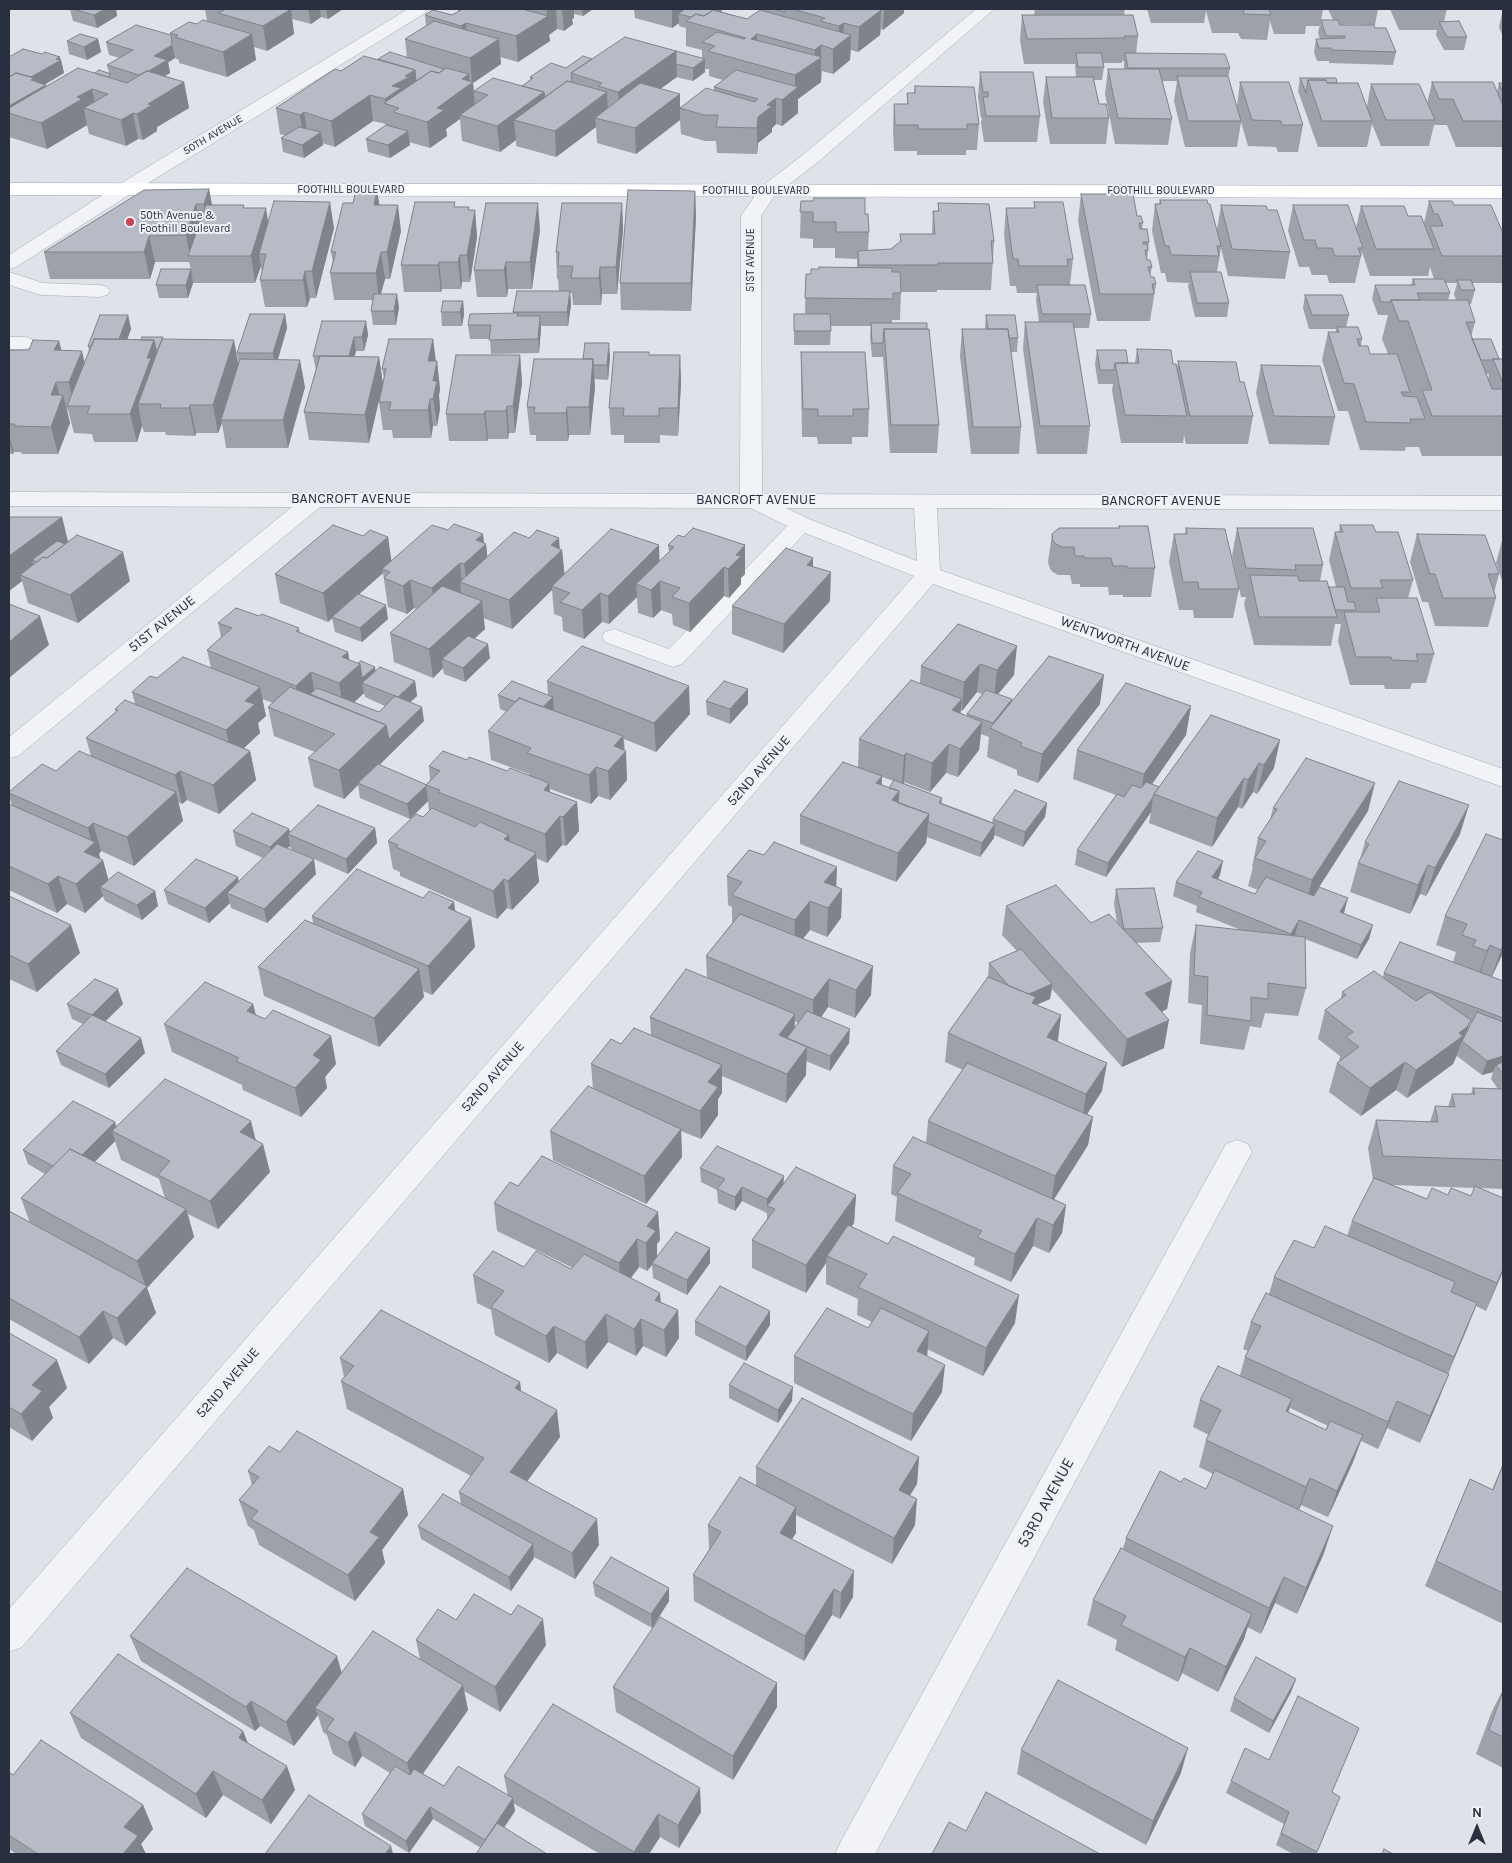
<!DOCTYPE html>
<html>
<head>
<meta charset="utf-8">
<style>
	body { margin:0 }
	#map { position:relative; width:1512px; height:1863px; overflow:hidden; background:#dfe2e8; font-family:Karla,sans-serif }
	canvas { display:block }
	.frame { position:absolute; inset:0; border:10px solid #28303f; pointer-events:none }
	.north { position:absolute; left:1452px; top:1803px; width:50px; height:50px; -webkit-text-stroke:4px #eef1f6; paint-order:stroke; rotate:0deg; font-size:14px; font-weight:700; line-height:20px; text-align:center; color:#28303f }
	.north::after { content:''; display:block; margin:auto; width:18px; height:22px; background:#28303f; clip-path:polygon(50% 0,100% 100%,50% 72%,0 100%) }
</style>
</head>
<body>
<div id="map">
<canvas width="1512" height="1863"></canvas>
<div class="frame"></div>
<div class="north">N</div>
</div>
<script>
const ctx = document.querySelector('canvas').getContext('2d');
ctx.lineJoin = 'round';
const toPath = rows => new Path2D(rows.map(r => 'M' + r).join(''));
function strokePath(path, color, width, dash) { ctx.strokeStyle = color; ctx.lineWidth = width; ctx.lineCap = dash ? 'butt' : 'round'; ctx.setLineDash(dash || []); ctx.stroke(path); }
function fill(path, color) { ctx.fillStyle = color; ctx.fill(path, 'evenodd'); }
function drawText(font, color, halo, rows, align = 'center') {
  ctx.font = font + ' Karla,sans-serif'; ctx.lineWidth = 4; ctx.setLineDash([]); ctx.textBaseline = 'middle'; ctx.strokeStyle = halo; ctx.fillStyle = color; for (const [text, x, y, turn = 0] of rows) {
    ctx.save(); ctx.translate(x, y); ctx.rotate((+turn || 0) * Math.PI / 180); ctx.textAlign = isNaN(turn) ? turn : align; if (halo) ctx.strokeText(text, 0, 0); ctx.fillText(text, 0, 0); ctx.restore();
  }
}
const minor = toPath([
	[408,9,427,9,425,13,132,193,16,267,9,269,9,255,118,185,408,9],
	[976,9,994,9,818,162,775,195,761,216,762,494,1503,496,1503,510,937,508,940,570,1503,769,1503,787,933,584,22,1647,9,1652,9,1609,914,576,805,533,682,664,673,667,605,642,602,637,605,632,614,629,669,649,787,526,751,508,320,507,18,756,9,758,9,737,292,507,9,506,9,492,740,494,741,216,761,187,804,154,976,9],
	[786,508,914,508,917,561,809,519,786,508],
	[9,272,43,283,100,285,107,287,110,291,107,295,100,297,41,295,9,285,9,272],
	[9,337,25,337,32,339,35,343,32,347,25,349,9,349,9,337],
	[1237,1140,1248,1144,1252,1152,875,1854,835,1854,841,1841,1226,1144,1237,1140]
]);
const major = toPath([
	[9,183,1503,186,1503,198,9,195,9,183]
]);
strokePath(minor, '#a4a9b2', 1);
strokePath(major, '#9fa6b3', 1);
fill(minor, '#f2f3f6');
fill(major, '#fff');
fill(toPath([
	[70,9,116,9,117,16,97,28,73,21],
	[205,9,343,9,328,19,321,17,311,24,292,19,294,34,267,51,254,47,256,60,227,77,179,63,179,60,175,58,168,63,170,73,165,76,184,82,189,108,157,127,157,131,143,140,138,139,126,146,89,134,87,125,47,149,9,137,9,57,42,54,60,57,64,73,44,85,46,86,95,73,109,73,107,65,120,58,109,55,106,42,171,35,170,33,197,24,213,23,207,21],
	[458,9,593,9,583,16,574,14,574,18,572,19,573,24,564,31,557,29,549,35,550,41,518,62,500,57,501,64,473,83,474,91,522,86,530,81,530,77,566,68,592,59,702,59,702,50,686,46,686,28,679,26,679,23,672,28,635,18,634,9,714,9,722,12,747,19,761,10,761,9,905,9,904,9,904,13,883,30,881,29,880,35,858,52,851,50,850,60,833,74,822,71,821,82,798,99,798,113,782,126,776,124,772,128,772,132,758,143,757,154,717,153,716,141,705,141,681,134,680,120,636,154,597,143,596,127,556,157,516,146,516,140,500,152,462,141,460,119,446,129,447,136,430,148,409,142,410,145,390,158,368,152,366,139,386,125,386,124,373,121,335,147,322,143,323,145,304,158,283,152,281,138,286,136,280,134,276,108,341,71,378,59,407,58,405,39,426,26,425,15,452,15,458,12],
	[705,69,709,69,709,76,723,80,714,87,714,90,680,108,680,94,660,89,676,77,693,81,705,72],
	[1035,9,1125,9,1124,15,1138,36,1136,54,1230,68,1228,77,1237,106,1240,82,1303,125,1298,152,1278,152,1276,147,1248,146,1241,122,1237,147,1185,147,1174,101,1177,81,1162,81,1172,119,1168,145,1115,144,1105,94,1108,69,1124,69,1124,61,1122,61,1122,63,1103,63,1104,67,1102,80,1094,80,1099,104,1109,118,1106,144,1050,144,1043,102,1046,77,1076,77,1075,64,1024,64,1020,40,1022,15,1034,15],
	[1147,9,1323,9,1320,26,1306,26,1305,34,1274,34,1270,21,1267,40,1241,39,1238,33,1212,33,1206,11,1204,23,1151,23],
	[1328,9,1378,9,1375,25,1340,24,1375,28,1396,52,1393,65,1329,63,1329,61,1317,61,1314,52,1316,39,1320,39,1318,33,1321,20,1333,20],
	[1390,9,1447,9,1444,22,1467,37,1464,50,1444,50,1436,35,1437,30,1399,30],
	[1469,9,1503,9,1503,10,1469,10],
	[1502,14,1503,14,1503,37,1499,27],
	[98,39,101,52,87,60,69,54,67,41],
	[980,72,1040,116,1037,142,984,142,981,123,982,118,981,118,978,97],
	[1300,78,1337,83,1367,106,1371,84,1427,104,1432,82,1497,92,1499,83,1503,83,1503,147,1456,147,1447,125,1434,125,1429,146,1381,146,1372,124,1367,147,1318,147,1298,91],
	[915,86,979,124,977,150,966,150,966,155,917,155,917,151,894,151,893,130,894,104,907,104,907,93,914,93],
	[209,189,212,205,244,208,268,222,334,228,316,298,310,298,307,307,265,307,260,280,262,272,261,266,255,283,193,283,188,298,159,298,156,285,191,269,189,262,155,262,150,279,50,279,44,252],
	[377,190,379,205,401,231,390,279,385,279,381,294,399,307,396,325,373,325,371,311,373,300,334,300,330,273,333,263,331,252],
	[695,191,696,217,691,311,621,310,620,283],
	[1081,194,1137,216,1143,223,1142,229,1149,242,1147,260,1152,267,1150,276,1156,284,1150,321,1097,321,1078,221],
	[1160,200,1217,230,1221,205,1268,210,1290,252,1285,279,1228,276,1221,248,1217,272,1229,303,1227,317,1195,317,1188,286,1189,283,1167,282,1165,273,1161,273,1152,231,1155,204,1159,204],
	[801,201,865,214,869,232,868,250,891,249,900,242,900,234,932,234,933,211,938,211,938,203,994,241,991,290,937,290,937,292,901,292,900,320,892,320,892,323,939,425,937,453,890,453,883,357,872,357,870,337,871,326,831,326,830,345,794,345,794,314,805,314,806,274,811,274,857,267,857,259,835,258,835,248,813,248,813,239,800,238],
	[1429,201,1454,205,1503,231,1503,228,1503,279,1502,283,1472,283,1475,290,1471,304,1469,304,1475,322,1471,337,1472,339,1499,359,1503,359,1503,452,1502,456,1422,456,1419,447,1406,447,1405,451,1360,450,1348,411,1338,411,1322,360,1328,332,1336,332,1336,329,1309,329,1303,308,1305,295,1349,315,1346,327,1362,339,1361,346,1370,354,1388,354,1382,339,1388,315,1378,315,1372,299,1375,285,1411,285,1413,279,1434,279,1430,267,1428,276,1370,276,1362,252,1355,283,1329,283,1327,275,1312,275,1309,267,1299,267,1288,231,1293,205,1356,228,1361,206,1408,216,1424,223],
	[1445,283,1457,283,1454,294,1456,300,1448,300,1450,293],
	[1486,374,1489,374,1488,379],
	[1034,202,1073,259,1070,285,1091,314,1089,328,1074,328,1090,426,1087,454,1037,454,1023,349,1025,322,1039,322,1036,299,1037,293,1017,293,1016,286,1010,286,1004,235,1006,208,1034,208],
	[622,203,623,230,617,294,602,294,601,305,573,305,572,293,570,293,571,305,568,326,541,326,539,353,491,354,490,339,470,339,468,325,513,313,517,291,559,291,558,279,557,279,556,252],
	[456,207,469,210,475,210,477,237,470,282,462,282,461,289,442,289,441,292,404,292,401,265],
	[540,230,532,289,508,289,507,297,477,297,474,270],
	[463,301,464,314,462,326,442,326,441,312],
	[285,314,287,328,278,360,305,387,288,448,226,448,222,423,218,433,196,433,195,436,166,435,165,432,144,432,142,426,137,442,94,442,92,434,74,433,68,410,67,410,70,423,58,454,22,454,21,452,14,452,13,454,9,454,9,350,29,350,59,341,61,351,85,363,89,351,88,346,128,315,131,329,127,339,163,339,239,364,237,353],
	[986,315,1018,338,1017,352,1011,352,1021,427,1019,454,971,454,960,356,962,329,985,329],
	[366,321,368,335,364,351,356,351,354,357,379,357,383,384,384,378,382,369,433,339,436,361,437,361,440,389,439,395,440,409,437,426,433,426,431,438,393,438,392,430,383,430,379,402,382,385,369,443,309,440,304,412,316,370,313,356],
	[1137,349,1173,364,1177,369,1178,361,1240,382,1253,416,1248,444,1186,444,1184,435,1183,443,1121,443,1112,390,1113,384,1098,384,1095,364,1097,350,1128,363,1135,363],
	[801,352,869,409,868,437,852,437,852,444,818,444,817,437,802,437,801,380],
	[520,355,522,383,515,433,509,433,508,439,488,439,487,441,449,441,446,414],
	[650,355,680,355,681,383,678,436,660,435,660,443,624,443,624,435,611,435,609,408],
	[610,357,608,380,594,379,595,387,590,435,569,435,568,441,536,441,536,435,530,435,527,407,583,359],
	[1261,365,1335,417,1329,445,1269,444,1256,393],
	[9,517,62,517,68,542,130,581,78,623,28,603,22,581,9,591],
	[1340,525,1376,532,1413,580,1408,598,1434,654,1426,683,1412,683,1410,689,1385,689,1384,685,1350,685,1338,641,1341,624,1335,624,1331,646,1254,645,1244,604,1246,597,1241,597,1232,556,1237,528,1323,565,1320,581,1329,587,1336,587,1329,560,1335,532,1339,532],
	[1119,526,1155,568,1151,597,1123,597,1123,595,1109,595,1108,587,1080,587,1080,584,1072,584,1070,575,1058,575,1053,572,1050,569,1048,562,1052,534,1119,528],
	[1186,528,1239,589,1233,618,1194,618,1193,610,1179,610,1169,562,1174,534,1185,534],
	[448,530,483,534,484,543,486,544,487,557,560,549,562,550,564,574,660,561,669,552,668,545,684,537,745,545,745,574,741,578,741,584,729,598,724,596,690,632,673,625,672,614,661,610,653,618,638,613,637,597,609,624,602,622,584,639,563,631,562,617,554,614,552,590,512,629,483,618,485,629,474,639,490,658,465,682,444,674,443,668,433,678,394,662,390,633,417,609,414,608,407,614,388,607,383,573,359,594,388,619,362,642,335,632,332,618,328,622,280,603,275,574,363,536,388,537,391,561],
	[1417,534,1499,574,1494,593,1496,598,1488,627,1435,626,1428,602,1422,602,1410,562],
	[1503,537,1503,583,1496,563],
	[813,566,830,601,783,653,732,634,732,606],
	[259,616,299,628,300,633,348,652,349,660,375,671,415,681,417,696,410,702,424,721,379,765,426,785,430,780,429,766,467,760,507,771,529,776,529,774,491,760,488,731,507,712,500,709,498,695,548,695,547,681,690,714,656,752,624,739,627,780,610,800,598,796,591,804,550,789,550,792,577,802,579,831,566,846,562,845,547,863,536,858,539,882,512,910,507,908,497,919,400,876,400,872,393,869,388,841,423,817,429,811,428,801,410,819,360,798,358,785,344,799,314,787,308,758,315,752,274,736,268,707,273,703,262,699,266,716,258,723,260,733,244,748,250,751,256,780,219,814,187,800,182,804,178,802,183,821,134,866,101,851,99,854,108,880,155,891,158,906,142,920,105,901,103,896,85,913,67,904,57,913,9,890,9,804,12,805,9,796,9,792,56,771,91,756,86,738,116,712,115,709,135,704,132,692,157,678,211,668,207,650,221,637,218,623],
	[364,693,365,697,385,706,379,712,354,702],
	[958,624,1014,675,998,694,1011,702,1100,704,1038,783,1017,775,1017,770,987,757,989,737,981,734,979,750,958,777,946,773,930,792,904,782,903,783,942,798,942,803,992,822,993,819,1047,803,1045,817,1023,847,994,835,994,838,980,857,927,837,926,843,896,882,800,844,800,815,858,767,859,739,920,683,921,666],
	[977,692,982,694,967,714,967,716,960,713,961,710,962,711],
	[882,777,894,781,889,788,881,785],
	[748,689,748,704,730,724,707,715,706,701],
	[1191,706,1186,735,1152,784,1159,787,1211,715,1274,768,1257,794,1253,792,1242,809,1238,807,1212,847,1149,823,1151,812,1106,877,1075,865,1077,850,1116,795,1073,779,1077,750],
	[1273,808,1368,811,1313,896,1344,913,1369,939,1357,959,1305,939,1306,988,1298,1016,1265,1013,1261,1028,1250,1026,1244,1050,1200,1044,1202,1005,1188,1003,1190,953,1196,925,1241,930,1196,912,1197,906,1173,896,1176,882,1220,875,1218,879,1255,894,1258,890,1248,886,1253,867,1252,867,1258,838,1270,820],
	[375,828,377,843,348,874,291,849,290,846,287,848,316,874,267,923,231,908,230,903,209,923,168,904,164,890,239,882,263,858,236,846,233,831,289,829,290,832],
	[1460,834,1426,896,1420,894,1410,914,1350,892,1358,863,1360,859,1365,842],
	[1503,840,1503,953,1492,977,1503,981,1503,1189,1480,1188,1503,1198,1503,1271,1486,1311,1476,1306,1466,1331,1448,1374,1438,1401,1420,1443,1387,1428,1378,1449,1361,1441,1353,1462,1328,1517,1301,1505,1299,1510,1324,1553,1297,1614,1275,1603,1261,1634,1247,1627,1244,1639,1218,1692,1182,1673,1178,1682,1115,1650,1117,1640,1087,1625,1093,1600,1123,1549,1126,1538,1181,1482,1206,1489,1213,1474,1199,1467,1206,1440,1209,1435,1193,1427,1200,1400,1240,1375,1245,1357,1248,1351,1243,1349,1251,1322,1269,1294,1274,1277,1314,1248,1347,1236,1352,1221,1373,1180,1368,1148,1376,1120,1430,1122,1435,1106,1448,1107,1452,1094,1471,1094,1473,1088,1498,1089,1491,1079,1493,1072,1482,1075,1457,1056,1453,1064,1407,1098,1396,1090,1361,1116,1329,1092,1337,1063,1339,1062,1340,1056,1318,1039,1325,1010,1341,999,1342,992,1383,977,1384,973,1453,962,1456,952,1436,945,1445,916],
	[1470,1022,1472,1023,1466,1033],
	[1392,1185,1475,1188,1471,1196,1427,1199],
	[1290,1408,1328,1426,1326,1430,1288,1412],
	[727,876,836,887,842,889,841,918,827,937,810,930,803,939,871,995,855,1018,828,1007,821,1017,849,1043,830,1071,806,1061,806,1075,786,1103,722,1076,722,1093,718,1099,718,1115,701,1139,681,1131,682,1157,646,1204,553,1160,550,1131,593,1089,591,1064,621,1044,651,1035,650,1017,707,978,706,956,732,923,732,907,728,905],
	[795,1021,798,1023,795,1028],
	[1116,889,1163,928,1160,942,1137,943,1172,981,1167,1009,1162,1012,1164,1048,1122,1067,1052,989,1050,999,1037,1005,1061,1015,1058,1041,1102,1091,1087,1114,1093,1117,1088,1145,1054,1199,1066,1205,1062,1233,1049,1253,1033,1246,1011,1282,974,1265,975,1258,895,1221,897,1197,891,1194,893,1166,926,1143,928,1121,963,1070,945,1062,948,1033,988,977,989,963,1017,951,1002,935,1006,906,1091,923,1117,923,1114,904],
	[9,896,80,953,37,992,9,979],
	[455,911,471,918,475,947,432,995,423,991,424,997,379,1047,264,996,258,967,313,923,312,916],
	[67,1004,123,1004,105,1022,145,1053,109,1088,61,1065,56,1051,83,1024,72,1019],
	[253,1004,256,1015,265,1019,331,1036,336,1064,325,1077,327,1088,301,1117,243,1090,242,1085,172,1052,164,1024],
	[117,1127,256,1140,270,1172,218,1229,188,1214,194,1237,147,1288,156,1313,126,1346,113,1338,89,1364,9,1319,9,1211,30,1223,21,1198,45,1174,28,1164,23,1150],
	[115,1141,121,1160,159,1179,165,1198,95,1162],
	[700,1168,784,1184,856,1195,854,1223,851,1227,1015,1323,983,1376,927,1349,927,1356,942,1392,911,1441,794,1383,794,1356,868,1328,872,1322,857,1315,858,1299,826,1284,826,1263,806,1293,752,1268,752,1240,767,1219,767,1213,742,1201,735,1211,718,1203,717,1190,701,1182],
	[518,1186,658,1212,660,1240,657,1244,657,1256,710,1248,710,1263,687,1295,653,1278,652,1265,647,1271,639,1267,631,1278,661,1302,678,1310,679,1338,666,1357,643,1346,636,1356,608,1342,587,1369,557,1353,549,1363,495,1335,491,1310,477,1303,473,1275,571,1269,573,1268,497,1231,494,1203],
	[770,1311,770,1325,746,1361,695,1335,695,1321],
	[9,1333,67,1388,49,1407,53,1418,32,1441,9,1427],
	[340,1358,520,1382,521,1391,560,1437,527,1481,599,1545,575,1579,534,1557,511,1591,421,1539,418,1526,461,1504,459,1492,471,1476,347,1409,341,1381,344,1377],
	[729,1385,792,1401,778,1423,729,1398],
	[280,1452,403,1489,408,1515,382,1550,385,1563,355,1601,259,1545,254,1530,248,1526,239,1500,252,1485,248,1471],
	[919,1457,917,1484,910,1495,915,1525,892,1564,796,1515,796,1533,792,1539,853,1597,840,1619,832,1615,804,1661,694,1601,693,1575,709,1550,708,1525,756,1486,756,1467],
	[1503,1464,1503,1624,1425,1586,1470,1479,1492,1490],
	[593,1583,669,1588,669,1601,652,1628,595,1596],
	[456,1620,546,1645,500,1712,464,1691,468,1710,423,1774,444,1786,508,1796,504,1776,701,1812,679,1848,660,1837,649,1854,600,1854,513,1803,515,1811,504,1828,481,1848,433,1819,409,1853,365,1826,362,1814,390,1773,362,1756,355,1767,333,1754,327,1735,323,1732,318,1715,294,1746,260,1726,255,1731,141,1661,130,1636,341,1673,420,1659,416,1640],
	[1296,1679,1291,1692,1269,1733,1230,1711,1234,1698],
	[613,1687,777,1707,733,1780,616,1712],
	[1503,1690,1503,1768,1476,1754,1492,1711],
	[70,1713,243,1731,248,1743,295,1790,271,1824,223,1795,206,1818,81,1738],
	[1021,1750,1181,1773,1146,1845,1017,1774],
	[9,1772,13,1775,143,1805,153,1829,141,1844,146,1854,16,1854,9,1849],
	[1231,1781,1332,1792,1340,1797,1316,1854,1293,1854,1276,1845,1284,1824,1226,1793]
]), '#9da1a9');
fill(toPath([
	[105,9,116,9,117,16,97,28,94,15],
	[291,9,294,34,267,51,263,26],
	[308,9,320,9,321,17,311,24],
	[326,9,343,9,328,19],
	[549,9,556,9,557,29,549,35,550,41,518,62,516,36,547,16,547,10],
	[562,9,574,9,574,18,572,19,573,24,564,31],
	[582,9,593,9,583,16],
	[672,9,698,9,678,14,679,23,672,28],
	[884,9,905,9,904,9,904,13,883,30],
	[881,10,880,35,858,52,859,27],
	[466,23,468,48,464,51,461,26],
	[844,23,843,41,851,35,850,60,833,74,833,49,838,45,839,26],
	[252,34,256,60,227,77,223,52],
	[757,34,757,59,751,39],
	[98,39,101,52,87,60,84,47],
	[499,39,501,64,473,83,475,108,460,115,460,119,446,129,447,136,430,148,427,122,437,108,462,79,469,74,470,85,472,83,470,58],
	[172,45,175,58,168,62,170,73,144,89,154,56],
	[821,45,821,82,798,99,798,113,782,126,782,100,795,89,795,75,815,62,815,50],
	[676,51,677,77,620,118,618,92],
	[60,57,60,61,61,60,64,73,37,89,46,85,52,111,9,113,9,106,23,82],
	[705,59,705,72,693,81,693,68],
	[415,70,418,95,399,108,385,104,385,99,392,86],
	[184,82,189,108,157,127,157,131,143,140,137,114,148,104],
	[92,89,97,113,84,108,87,125,47,149,41,123,77,97],
	[544,92,546,118,514,120,516,140,500,152,497,126],
	[607,92,608,117,595,118,596,127,556,157,555,131],
	[680,94,680,120,636,154,635,128],
	[370,95,373,121,335,147,331,121],
	[776,98,776,124,772,128,772,132,758,143,757,154,757,128,758,117,767,105],
	[304,112,308,138,304,141,300,115],
	[133,113,138,139,126,146,121,120],
	[408,131,410,145,390,158,388,145],
	[321,132,323,145,304,158,302,145],
	[209,189,214,216,209,231,204,204],
	[377,190,381,216,374,205],
	[695,191,696,217,691,311,691,283],
	[330,202,334,228,316,298,312,271],
	[538,203,540,230,532,289,530,262],
	[622,203,623,230,617,294,616,267],
	[196,204,201,231,190,256,186,235],
	[398,205,401,231,390,279,387,252],
	[469,207,471,230,475,210,477,237,470,282,467,255,468,210],
	[266,208,270,234,259,254,261,266,255,283,251,256],
	[149,236,155,262,150,279,144,252],
	[381,252,385,279,379,300,376,273],
	[460,255,462,282,461,289,458,262],
	[439,262,442,289,441,292,438,265],
	[506,262,508,289,507,297,504,270],
	[600,267,602,294,601,305,599,278],
	[191,269,193,283,188,298,186,285],
	[305,271,310,298,307,307,303,280],
	[570,291,571,305,568,326,567,312],
	[397,294,399,307,396,325,394,311],
	[463,301,464,314,462,326,460,312],
	[285,314,287,328,275,368,273,353],
	[128,315,131,329,121,357,117,343],
	[540,316,541,330,539,353,538,339],
	[366,321,368,335,364,351,362,337],
	[354,337,356,351,351,370,349,356],
	[433,339,436,365,437,361,440,389,439,395,440,409,437,426,428,361],
	[154,340,160,367,138,404,142,426,137,442,130,414,147,358],
	[234,340,239,367,221,420,222,423,218,433,213,405],
	[59,341,66,368,54,350],
	[609,343,610,357,608,380,607,365],
	[82,351,88,378,74,406,69,382],
	[520,355,522,383,515,433,513,406],
	[680,355,681,383,678,436,678,408],
	[379,357,383,384,369,443,365,415],
	[593,359,595,387,590,435,589,407],
	[300,360,305,387,288,448,283,420],
	[56,382,61,401,63,395,70,423,58,454,51,427,51,395],
	[430,399,433,426,431,438,428,410],
	[190,405,196,433,195,436,189,408],
	[507,406,509,433,508,439,506,411],
	[567,407,569,435,568,441,566,413],
	[485,411,488,439,487,441,484,414],
	[9,435,14,452,13,454,9,440],
	[62,517,69,546,32,560,35,571,20,575,22,581,9,591,9,556],
	[483,534,484,546,486,544,489,572,467,585,464,564,476,540],
	[388,537,392,565,382,569,383,573,328,622,323,593],
	[559,538,560,552,562,550,565,578,552,586,552,590,512,629,509,600,551,545],
	[659,545,660,574,636,584,637,597,609,624,608,596],
	[745,545,745,574,741,578,741,584,729,598,728,569,736,555],
	[123,552,130,581,78,623,70,595],
	[813,558,813,586,807,565],
	[460,563,462,583,460,582,461,593,436,616,432,588],
	[724,567,724,596,690,632,689,603],
	[831,572,830,601,783,653,784,624],
	[410,580,414,608,407,614,403,586],
	[660,581,661,610,653,618,651,590],
	[600,593,602,622,584,639,582,610],
	[482,601,485,629,449,662,442,659,443,668,433,678,429,649],
	[386,605,388,619,362,642,360,628],
	[40,616,49,645,9,678,9,642],
	[488,644,490,658,465,682,463,668],
	[1017,646,1014,675,994,699,997,670],
	[348,652,351,672,360,664,375,667,377,681,362,683,364,693,344,712,339,683,342,657],
	[980,664,977,692,962,711,964,682],
	[311,672,316,701,301,714,296,686],
	[1104,675,1100,704,1038,783,1042,754],
	[415,681,417,696,400,712,398,697],
	[689,686,690,714,656,752,654,723],
	[260,687,266,716,258,723,260,733,232,759,226,730,245,701],
	[748,689,748,704,730,724,730,709],
	[553,697,554,712,540,711],
	[962,699,959,728,952,710],
	[1012,699,1010,713,993,729,993,723],
	[1191,706,1186,735,1139,803,1144,774],
	[422,707,424,721,360,784,358,783,358,785,344,799,339,770,386,725],
	[982,722,979,750,958,777,960,749],
	[623,736,624,753,626,751,627,780,610,800,608,771,614,746],
	[1280,740,1274,768,1257,794,1264,765],
	[949,744,946,773,930,792,932,763],
	[250,751,256,780,219,814,213,785],
	[906,753,904,782,902,785,904,756],
	[1259,763,1253,792,1242,809,1248,780],
	[596,767,598,796,591,804,589,775],
	[180,771,187,800,182,804,175,775],
	[882,776,881,799,876,783],
	[1244,778,1238,807,1212,847,1217,818],
	[549,783,552,812,544,790],
	[1375,783,1368,811,1305,909,1312,880],
	[426,786,428,801,410,819,407,804],
	[899,791,897,820,892,800],
	[176,792,183,821,134,866,127,837],
	[1153,797,1151,812,1106,877,1108,863],
	[577,802,579,831,566,846,563,817],
	[1047,803,1045,817,1023,847,1025,832],
	[1469,805,1460,834,1426,896,1435,868],
	[929,814,926,843,896,882,898,853],
	[560,816,562,845,547,863,545,834],
	[93,823,101,851,99,854,101,862,103,860,111,889,100,887,103,896,85,913,76,884,84,852,92,844,88,828],
	[995,824,994,838,980,857,982,843],
	[375,828,377,843,348,874,346,859],
	[289,829,291,836,288,834,290,846,273,862,270,847],
	[509,835,512,863,504,839],
	[536,853,539,882,512,910,508,881],
	[314,859,316,874,267,923,264,909],
	[1223,861,1220,875,1209,892,1212,877],
	[1428,865,1420,894,1410,914,1418,885],
	[837,867,836,896,824,882],
	[58,876,67,904,57,913,48,884],
	[238,877,241,892,227,893,230,903,209,923,205,908],
	[504,879,507,908,497,919,493,891],
	[842,889,841,918,827,937,828,908],
	[155,891,158,906,142,920,137,905],
	[1348,898,1344,913,1340,912],
	[810,901,810,930,794,949,795,920],
	[454,902,458,930,448,908],
	[471,918,475,947,432,995,428,966],
	[1299,920,1295,935,1288,948,1291,934],
	[71,925,80,953,37,992,28,964],
	[1373,925,1369,939,1357,959,1361,945],
	[1490,945,1480,974,1477,980,1487,951],
	[1503,945,1503,953,1491,978,1501,950],
	[873,966,871,995,855,1018,856,990],
	[419,969,424,997,379,1047,374,1018],
	[829,979,828,1007,813,1029,813,1000],
	[1172,981,1167,1009,1139,1022,1145,993],
	[1052,984,1050,999,1035,1005,1020,998],
	[118,989,123,1004,96,1030,92,1015],
	[253,1004,260,1033,247,1011],
	[795,1014,794,1042,779,1035],
	[1061,1015,1057,1044,1047,1037],
	[1169,1020,1164,1048,1122,1067,1127,1039],
	[1471,1020,1463,1042,1462,1041,1453,1064,1407,1098,1416,1070,1459,1033],
	[850,1029,849,1043,830,1071,830,1056],
	[331,1036,336,1064,325,1077,327,1088,301,1117,295,1088,313,1055],
	[141,1038,145,1053,109,1088,105,1074],
	[807,1047,806,1075,786,1103,787,1074],
	[1503,1056,1503,1069,1496,1065,1493,1072,1482,1075,1487,1061],
	[1405,1062,1396,1090,1361,1116,1370,1088],
	[1107,1063,1102,1091,1082,1122,1086,1094],
	[722,1065,722,1093,718,1099,718,1115,701,1139,700,1111,708,1082],
	[1093,1117,1088,1145,1051,1204,1055,1176],
	[251,1121,258,1149,263,1144,270,1172,218,1229,210,1201,240,1132],
	[115,1122,119,1135,112,1131,115,1141,70,1187,65,1172],
	[681,1129,682,1157,646,1204,644,1176],
	[784,1176,783,1191,767,1206,767,1213,767,1199],
	[742,1187,742,1201,735,1211,735,1197],
	[856,1195,854,1223,830,1257,827,1256,826,1263,806,1293,806,1265],
	[1066,1205,1062,1233,1049,1253,1053,1225],
	[186,1209,194,1237,147,1288,156,1313,126,1346,117,1318,146,1287,137,1261],
	[658,1212,660,1240,657,1244,657,1259,652,1263,652,1265,647,1271,646,1243,647,1226],
	[1037,1218,1033,1246,1011,1282,1015,1254],
	[637,1239,639,1267,621,1291,619,1263],
	[710,1248,710,1263,687,1295,687,1280],
	[1503,1269,1503,1271,1486,1311,1497,1283],
	[660,1293,662,1320,657,1327,655,1300],
	[1019,1295,1015,1323,983,1376,986,1348],
	[1477,1303,1466,1331,1443,1384,1454,1357],
	[678,1310,679,1338,666,1357,664,1330],
	[103,1311,113,1338,89,1364,79,1337],
	[770,1311,770,1325,746,1361,746,1347],
	[606,1314,608,1342,587,1369,585,1342],
	[641,1319,643,1346,636,1356,634,1329],
	[554,1326,557,1353,549,1363,546,1336],
	[929,1331,927,1359,917,1351],
	[57,1360,67,1388,49,1407,53,1418,32,1441,21,1414,32,1385],
	[945,1365,942,1392,911,1441,913,1414],
	[1449,1374,1438,1401,1420,1443,1430,1416],
	[520,1382,523,1409,515,1388],
	[793,1387,792,1401,778,1423,778,1410],
	[1292,1399,1284,1426,1286,1411],
	[1397,1401,1387,1428,1378,1449,1388,1422],
	[557,1410,560,1437,514,1499,510,1472],
	[1363,1435,1353,1462,1328,1517,1337,1491],
	[919,1457,917,1484,897,1516,899,1490],
	[1310,1478,1301,1505,1297,1514,1306,1487],
	[403,1489,408,1515,382,1550,385,1563,355,1601,348,1575,370,1532],
	[917,1499,915,1525,892,1564,894,1538],
	[796,1507,796,1533,779,1559,780,1533],
	[597,1519,599,1545,575,1579,572,1553],
	[1333,1526,1324,1553,1297,1614,1306,1588],
	[533,1544,534,1558,511,1591,509,1577],
	[854,1571,853,1597,840,1619,841,1593],
	[1284,1577,1275,1603,1261,1634,1269,1608],
	[669,1588,669,1601,652,1628,651,1614],
	[834,1589,832,1615,804,1661,805,1636],
	[1252,1614,1244,1639,1218,1692,1226,1667],
	[543,1619,546,1645,500,1712,495,1687],
	[1190,1648,1182,1673,1178,1682,1185,1657],
	[337,1656,344,1681,315,1708,318,1715,294,1746,286,1722],
	[1296,1679,1291,1692,1269,1733,1273,1721],
	[777,1683,777,1707,733,1780,733,1756],
	[463,1685,468,1710,413,1787,407,1763],
	[251,1701,260,1726,255,1731,246,1707],
	[243,1731,252,1755,239,1738],
	[355,1732,362,1756,355,1767,348,1743],
	[1188,1748,1181,1773,1146,1845,1153,1821],
	[287,1766,295,1790,271,1824,262,1800],
	[213,1771,223,1795,206,1818,196,1794],
	[700,1788,701,1812,679,1848,678,1825],
	[513,1798,515,1811,487,1852,485,1840],
	[143,1805,153,1829,141,1844,146,1854,123,1854,124,1827],
	[430,1807,433,1819,409,1853,406,1841],
	[658,1814,660,1837,649,1854,634,1854,634,1852],
	[391,1846,393,1854,385,1854]
]), '#7f838a');
const building = toPath([
	[73,9,105,9,94,15,73,9],
	[221,9,291,9,263,26,218,13,224,10,221,9],
	[463,9,522,9,548,16,516,36,466,23,461,26,425,15,433,10,452,15,463,9],
	[685,9,714,9,722,11,721,12,713,10,704,16,696,14,691,17,678,14,685,9],
	[773,9,785,9,785,12,773,9],
	[792,9,878,9,881,10,859,27,844,23,839,26,820,21,825,18,792,9],
	[1243,9,1269,9,1271,15,1244,14,1243,9],
	[713,10,747,19,760,10,851,35,833,49,821,45,815,50,757,34,751,39,822,57,795,75,708,51,715,46,702,42,717,32,744,39,746,38,686,21,696,14,704,16,713,10],
	[1022,15,1133,15,1138,36,1124,36,1125,38,1027,39,1022,15],
	[203,20,252,34,223,52,175,37,178,35,170,33,189,22,197,24,203,20],
	[1321,20,1338,20,1340,25,1374,25,1375,28,1386,28,1396,52,1332,50,1331,48,1319,48,1316,39,1345,38,1345,36,1326,36,1321,20],
	[434,21,499,39,470,58,405,39,434,21],
	[1459,21,1467,37,1447,37,1439,22,1459,21],
	[136,25,171,35,172,45,154,56,167,60,149,71,147,71,139,75,107,65,133,50,106,42,136,25],
	[80,34,98,39,84,47,67,41,80,34],
	[625,37,676,51,618,92,598,86,602,83,571,73,625,37],
	[23,49,42,54,45,52,60,57,56,59,61,60,31,77,16,73,9,77,9,57,23,49],
	[676,51,705,59,693,68,676,64,676,51],
	[390,52,444,69,439,73,431,71,416,81,415,70,378,59,390,52],
	[1076,53,1101,53,1104,67,1078,67,1076,53],
	[1125,53,1225,54,1230,68,1128,68,1125,53],
	[364,56,415,70,405,76,409,77,392,86,401,88,385,99,370,95,331,121,304,112,300,115,276,108,335,69,341,71,364,56],
	[583,56,592,59,571,73,572,81,571,82,567,81,545,97,544,92,522,86,533,78,530,77,551,63,566,68,583,56],
	[78,68,127,83,147,71,184,82,148,104,152,105,137,114,133,113,121,120,84,108,108,94,92,89,77,97,82,99,41,123,9,113,9,108,78,68],
	[446,68,469,74,462,79,473,82,437,108,444,110,427,122,393,112,399,108,384,103,431,71,439,73,446,68],
	[1108,69,1159,69,1172,119,1118,118,1108,69],
	[99,70,111,74,107,77,95,73,99,70],
	[736,70,798,87,782,100,776,98,767,105,772,106,758,117,757,128,716,127,718,115,704,115,680,108,706,88,755,102,758,99,714,87,736,70],
	[980,72,1033,72,1040,116,986,116,983,97,988,97,988,92,983,92,980,72],
	[16,73,34,78,31,80,46,85,9,106,9,77,16,73],
	[1177,76,1228,76,1241,121,1188,121,1177,76],
	[1046,77,1093,77,1099,104,1106,104,1109,118,1052,118,1046,77],
	[493,78,544,92,497,126,460,115,488,95,474,91,493,78],
	[1300,78,1336,78,1337,83,1327,83,1326,80,1308,80,1306,93,1300,78],
	[1308,80,1326,80,1327,83,1358,83,1372,121,1322,121,1308,80],
	[567,81,607,92,555,131,514,120,567,81],
	[1240,82,1289,82,1303,125,1282,125,1281,121,1252,120,1240,82],
	[1432,82,1493,82,1503,106,1503,121,1463,121,1453,99,1439,99,1432,82],
	[640,83,680,94,635,128,595,118,640,83],
	[1499,83,1503,83,1503,93,1499,83],
	[1371,84,1419,84,1435,120,1386,120,1371,84],
	[915,86,974,87,979,124,967,124,967,129,918,129,918,125,895,125,894,104,908,104,907,93,915,93,915,86],
	[386,125,408,131,388,145,366,139,386,125],
	[299,127,321,132,302,145,281,138,299,127],
	[209,189,204,204,196,204,186,235,149,236,144,252,44,252,144,190,209,189],
	[356,190,377,190,374,205,398,205,387,252,381,252,376,273,330,273,336,252,331,252,343,203,353,203,356,190],
	[628,190,695,191,691,283,620,283,628,190],
	[1081,194,1133,194,1137,216,1141,216,1143,223,1139,223,1140,229,1147,229,1149,242,1143,242,1143,244,1147,244,1148,250,1145,250,1147,260,1150,260,1152,267,1148,267,1151,277,1154,277,1156,284,1152,284,1154,294,1100,294,1081,194],
	[814,198,865,198,865,214,868,214,869,232,836,232,836,222,813,222,813,212,800,212,801,201,813,201,814,198],
	[1160,200,1207,200,1208,204,1210,204,1221,246,1217,246,1219,256,1171,255,1169,246,1165,246,1155,204,1161,204,1160,200],
	[274,201,330,202,312,271,305,271,303,280,260,280,266,254,259,254,274,201],
	[1429,201,1452,201,1454,205,1491,205,1503,233,1503,256,1442,256,1430,226,1443,226,1438,214,1434,214,1429,201],
	[415,202,455,202,454,207,469,207,468,210,475,210,467,255,460,255,458,262,439,262,438,265,401,265,415,202],
	[1034,202,1063,202,1073,259,1067,259,1068,266,1019,266,1018,259,1013,259,1006,208,1035,208,1034,202],
	[486,203,538,203,530,262,506,262,504,270,474,270,486,203],
	[562,203,622,203,616,267,600,267,599,278,571,278,573,266,558,266,559,252,556,252,562,203],
	[938,203,989,204,994,241,991,241,993,263,938,263,938,265,859,265,858,251,891,249,901,241,900,234,935,234,933,211,939,211,938,203],
	[206,205,244,205,243,208,266,208,251,256,188,256,206,205],
	[1221,205,1266,206,1268,210,1277,210,1290,252,1232,249,1221,205],
	[1293,205,1348,205,1363,248,1358,248,1361,256,1335,256,1332,248,1317,248,1315,240,1304,240,1293,205],
	[1361,206,1404,206,1408,216,1421,216,1434,249,1376,249,1361,206],
	[819,267,892,268,892,272,900,272,901,293,893,293,893,299,805,298,806,274,811,274,811,269,819,269,819,267],
	[161,269,191,269,186,285,156,285,161,269],
	[1190,272,1221,272,1229,303,1197,303,1190,272],
	[1413,279,1444,279,1450,293,1417,293,1420,300,1391,300,1391,302,1381,302,1375,285,1415,285,1413,279],
	[1457,280,1471,280,1475,290,1461,290,1457,280],
	[1037,285,1085,285,1091,314,1042,314,1037,285],
	[517,291,570,291,567,312,513,312,517,291],
	[374,294,397,294,394,311,371,311,374,294],
	[1305,295,1342,295,1349,315,1312,315,1305,295],
	[1391,300,1468,300,1475,322,1466,322,1492,389,1502,389,1503,392,1503,416,1432,416,1422,390,1432,390,1408,321,1399,321,1391,300],
	[443,301,463,301,460,312,441,312,443,301],
	[518,313,517,316,540,316,538,339,489,340,491,325,468,325,470,314,518,313],
	[250,314,285,314,273,353,237,353,250,314],
	[794,314,830,314,831,331,794,331,794,314],
	[100,315,128,315,119,339,94,339,92,346,88,346,100,315],
	[986,315,1015,315,1018,338,1009,338,1008,329,988,329,986,315],
	[322,321,366,321,362,337,354,337,349,356,313,356,322,321],
	[1025,322,1073,322,1090,426,1040,426,1025,322],
	[871,323,927,323,927,329,884,329,883,343,872,343,871,323],
	[1337,327,1358,327,1362,339,1357,339,1359,346,1368,346,1370,354,1397,354,1410,392,1401,392,1403,396,1417,397,1425,419,1410,419,1411,423,1366,422,1354,384,1344,383,1328,332,1339,332,1337,327],
	[884,329,929,329,939,425,891,425,884,329],
	[962,329,1008,329,1021,427,973,427,962,329],
	[142,337,163,337,158,349,156,349,154,340,141,340,142,337],
	[94,339,154,340,147,358,151,358,130,414,87,414,90,406,67,406,94,339],
	[162,339,234,340,213,405,190,405,189,408,160,408,161,404,138,404,162,339],
	[389,339,433,339,428,361,437,361,433,381,437,381,433,399,430,399,428,410,389,410,391,402,379,402,386,369,382,369,389,339],
	[1472,339,1491,339,1499,359,1493,359,1494,360,1481,360,1472,339],
	[33,340,59,341,54,350,82,351,69,382,56,382,51,395,63,395,51,427,14,426,15,424,9,424,9,350,29,350,33,340],
	[585,343,609,343,607,365,593,365,593,359,583,359,585,343],
	[1137,349,1171,350,1173,364,1176,364,1187,416,1125,415,1115,363,1139,363,1137,349],
	[1097,350,1126,350,1128,363,1115,363,1114,370,1100,370,1097,350],
	[614,352,649,352,649,355,680,355,678,408,659,408,659,416,623,416,624,408,609,408,614,352],
	[801,352,865,352,869,409,853,409,853,416,818,416,818,409,803,409,801,352],
	[456,355,520,355,513,406,507,406,506,411,485,411,484,414,446,414,456,355],
	[320,356,379,357,365,415,304,412,320,356],
	[240,359,300,360,283,420,221,420,240,359],
	[534,359,593,359,589,407,567,407,566,413,534,413,535,407,527,407,534,359],
	[1493,359,1503,359,1503,383,1493,359],
	[1178,361,1236,362,1240,382,1244,382,1253,416,1190,416,1178,361],
	[1261,365,1320,366,1335,417,1274,416,1261,365],
	[9,517,62,517,9,556,9,517],
	[454,524,483,534,476,540,486,544,464,564,460,563,432,588,410,580,403,586,384,578,390,572,382,569,432,525,448,530,454,524],
	[333,525,363,536,370,530,388,537,323,593,275,574,333,525],
	[1340,525,1373,525,1376,532,1398,532,1413,580,1380,580,1383,588,1351,588,1335,532,1343,532,1340,525],
	[1119,526,1148,526,1155,568,1127,568,1127,566,1113,566,1111,558,1084,558,1084,556,1075,556,1074,547,1062,547,1056,544,1053,541,1052,534,1059,528,1120,528,1119,526],
	[693,528,745,545,736,555,741,556,728,569,724,567,689,603,672,597,680,588,660,581,651,590,636,584,674,547,668,545,678,535,684,537,693,528],
	[1186,528,1225,529,1239,589,1199,589,1198,582,1183,582,1174,534,1187,534,1186,528],
	[1237,528,1313,528,1323,565,1295,565,1296,570,1246,568,1237,528],
	[611,529,659,545,608,596,600,593,582,610,560,602,570,593,552,586,611,529],
	[537,530,559,538,551,545,562,550,509,600,460,582,514,532,529,538,537,530],
	[1417,534,1485,535,1499,574,1488,574,1496,598,1443,598,1435,574,1430,574,1417,534],
	[77,535,123,552,70,595,20,575,43,557,47,558,77,535],
	[57,541,65,544,47,558,43,557,37,562,32,560,57,541],
	[786,548,813,558,807,565,831,572,784,624,732,606,786,548],
	[1250,575,1298,576,1299,581,1327,581,1337,617,1259,617,1250,575],
	[442,586,482,601,429,649,390,633,442,586],
	[1329,587,1344,587,1348,602,1354,602,1356,610,1335,610,1329,587],
	[358,594,386,605,360,628,332,617,358,594],
	[1376,598,1417,598,1434,654,1416,654,1418,661,1392,660,1391,657,1356,657,1344,612,1380,612,1376,598],
	[9,604,40,616,9,642,9,604],
	[236,608,259,616,262,614,299,628,296,631,348,652,342,657,360,664,339,683,311,672,296,686,207,650,232,628,218,623,236,608],
	[958,624,1017,646,997,670,980,664,964,682,921,666,958,624],
	[468,636,488,644,463,668,442,659,468,636],
	[582,646,689,686,654,723,547,681,582,646],
	[1049,656,1104,675,1042,754,1020,746,1022,743,990,728,1049,656],
	[183,657,260,687,245,701,255,704,226,730,132,692,150,676,157,678,183,657],
	[361,661,375,667,362,678,360,664,358,663,361,661],
	[380,667,415,681,398,697,362,683,380,667],
	[911,680,962,699,952,710,982,722,960,749,949,744,932,763,906,753,904,756,859,739,911,680],
	[512,681,553,697,543,707,519,698,516,702,498,695,512,681],
	[724,681,748,689,730,709,706,701,724,681],
	[1126,683,1191,706,1144,774,1077,750,1126,683],
	[290,687,386,725,339,770,308,758,335,734,268,707,290,687],
	[317,688,379,712,395,696,422,707,389,739,386,725,310,694,317,688],
	[986,690,1012,699,993,723,967,714,986,690],
	[519,698,623,736,614,746,626,751,608,771,596,767,589,775,527,753,531,748,488,731,519,698],
	[125,700,250,751,213,785,180,771,175,775,86,738,118,710,115,709,125,700],
	[1211,715,1280,740,1264,765,1259,763,1248,780,1244,778,1217,818,1154,794,1211,715],
	[79,751,176,792,127,837,93,823,88,828,9,793,9,792,42,764,56,771,79,751],
	[443,751,467,760,469,757,507,771,510,768,549,783,544,790,577,802,563,817,560,816,545,834,438,792,440,790,426,785,440,771,429,766,443,751],
	[1306,758,1375,783,1312,880,1255,858,1266,841,1258,838,1277,809,1273,808,1306,758],
	[843,762,882,776,876,783,899,791,892,800,929,814,898,853,800,815,843,762],
	[378,764,427,785,426,785,426,786,407,804,358,783,378,764],
	[894,780,942,798,939,803,995,824,982,843,928,822,929,814,898,803,899,791,889,788,894,780],
	[1399,781,1469,805,1435,868,1428,865,1418,885,1358,863,1369,844,1365,842,1399,781],
	[1146,782,1159,787,1154,794,1153,797,1108,863,1077,850,1117,794,1124,797,1132,785,1141,788,1146,782],
	[1015,790,1047,803,1025,832,993,819,1015,790],
	[9,804,95,842,84,852,103,860,76,884,58,876,48,884,9,866,9,804],
	[318,805,375,828,346,859,288,834,318,805],
	[432,808,475,827,480,822,509,835,504,839,536,853,508,881,504,879,493,891,396,847,398,845,388,841,416,814,423,817,432,808],
	[252,813,289,829,270,847,233,831,252,813],
	[1486,834,1503,840,1503,945,1501,950,1490,945,1487,951,1473,946,1476,940,1462,935,1467,924,1445,916,1486,834],
	[774,842,837,867,824,882,842,889,828,908,810,901,795,920,732,895,742,882,727,876,749,850,764,855,774,842],
	[277,844,314,859,264,909,227,893,277,844],
	[1198,851,1223,861,1212,877,1255,894,1266,877,1314,896,1319,887,1348,898,1340,912,1373,925,1361,945,1299,920,1291,934,1199,897,1202,892,1176,882,1198,851],
	[196,859,238,877,205,908,164,890,196,859],
	[357,869,423,898,429,891,454,902,448,908,471,918,428,966,312,916,357,869],
	[118,872,155,891,137,905,100,887,118,872],
	[1056,885,1091,923,1109,914,1172,981,1145,993,1169,1020,1127,1039,1006,906,1056,885],
	[1154,888,1163,928,1124,929,1116,889,1154,888],
	[9,896,71,925,28,964,9,955,9,896],
	[740,914,873,966,856,990,829,979,813,1000,706,956,740,914],
	[305,920,419,969,374,1018,258,967,305,920],
	[1196,925,1305,937,1306,988,1268,983,1268,999,1251,997,1251,1021,1207,1015,1208,977,1194,975,1196,925],
	[1400,942,1503,981,1503,1018,1384,973,1400,942],
	[1021,949,1052,984,1029,994,1009,986,989,963,1021,949],
	[686,969,795,1014,779,1035,807,1047,787,1074,650,1017,686,969],
	[1374,971,1416,1001,1430,992,1471,1020,1467,1027,1459,1033,1463,1036,1416,1070,1405,1062,1370,1088,1337,1063,1359,1047,1346,1037,1353,1032,1325,1010,1346,995,1342,992,1374,971],
	[988,977,1036,997,1032,1003,1061,1015,1047,1037,1107,1063,1086,1094,948,1033,988,977],
	[95,979,118,989,92,1015,67,1004,95,979],
	[205,982,253,1004,247,1011,265,1019,273,1010,331,1036,313,1055,321,1060,295,1088,236,1061,239,1058,164,1024,205,982],
	[807,1011,850,1029,830,1056,787,1038,807,1011],
	[1477,1012,1503,1022,1503,1056,1487,1061,1462,1041,1477,1012],
	[92,1015,141,1038,105,1074,56,1051,92,1015],
	[634,1028,722,1065,708,1082,718,1087,700,1111,591,1064,611,1039,621,1044,634,1028],
	[1503,1062,1503,1074,1496,1065,1503,1062],
	[967,1063,1093,1117,1055,1176,928,1121,967,1063],
	[165,1079,251,1121,240,1132,263,1144,210,1201,158,1175,170,1161,112,1131,165,1079],
	[588,1086,681,1129,644,1176,550,1131,588,1086],
	[1473,1088,1503,1089,1503,1160,1383,1156,1376,1120,1438,1122,1435,1106,1455,1107,1452,1094,1475,1094,1473,1088],
	[73,1101,115,1122,82,1155,70,1149,53,1166,23,1150,73,1101],
	[913,1137,1066,1205,1053,1225,1037,1218,1015,1254,977,1237,982,1231,897,1193,911,1174,893,1166,913,1137],
	[717,1146,784,1176,767,1199,742,1187,735,1197,717,1189,725,1179,700,1168,717,1146],
	[70,1149,186,1209,137,1261,21,1198,70,1149],
	[542,1156,658,1212,647,1226,656,1231,646,1243,637,1239,619,1263,494,1203,510,1182,518,1186,542,1156],
	[796,1167,856,1195,806,1265,752,1240,775,1209,767,1206,796,1167],
	[1374,1178,1427,1199,1432,1188,1448,1195,1451,1188,1471,1196,1475,1186,1503,1198,1503,1269,1497,1283,1352,1221,1374,1178],
	[9,1211,147,1286,117,1318,103,1311,79,1337,9,1298,9,1211],
	[848,1225,888,1244,893,1236,1019,1295,986,1348,858,1287,867,1274,827,1256,848,1225],
	[1325,1226,1455,1282,1451,1292,1477,1303,1454,1357,1274,1277,1294,1240,1314,1248,1325,1226],
	[676,1232,710,1248,687,1280,652,1263,676,1232],
	[493,1251,524,1267,536,1251,571,1269,584,1254,660,1293,655,1300,678,1310,664,1330,641,1319,634,1329,606,1314,585,1342,554,1326,546,1336,491,1307,504,1291,473,1275,493,1251],
	[720,1286,770,1311,746,1347,695,1321,720,1286],
	[1266,1293,1449,1374,1430,1416,1397,1401,1388,1422,1245,1357,1261,1326,1251,1322,1266,1293],
	[827,1308,868,1328,881,1308,929,1331,917,1351,945,1365,913,1414,794,1356,827,1308],
	[381,1310,520,1382,515,1388,557,1410,510,1472,597,1519,572,1553,459,1492,484,1458,341,1381,354,1366,340,1358,381,1310],
	[9,1333,57,1360,32,1385,42,1391,21,1414,9,1407,9,1333],
	[744,1363,793,1387,778,1410,729,1385,744,1363],
	[1218,1366,1292,1399,1286,1411,1326,1430,1330,1421,1363,1435,1337,1491,1310,1478,1306,1487,1206,1440,1221,1410,1200,1400,1218,1366],
	[802,1398,919,1457,899,1490,917,1499,894,1538,756,1467,802,1398],
	[297,1431,403,1489,370,1532,379,1537,348,1575,251,1519,258,1511,239,1500,259,1477,248,1471,269,1446,280,1452,297,1431],
	[1503,1465,1503,1593,1436,1561,1470,1479,1493,1490,1503,1465],
	[1215,1470,1333,1526,1306,1588,1284,1577,1269,1608,1126,1538,1160,1471,1181,1482,1184,1478,1206,1489,1215,1470],
	[740,1477,796,1507,780,1533,854,1571,841,1593,834,1589,805,1636,693,1575,721,1532,708,1525,740,1477],
	[443,1494,533,1544,509,1577,418,1526,443,1494],
	[1121,1548,1252,1614,1226,1667,1190,1648,1185,1657,1121,1625,1126,1616,1093,1600,1121,1548],
	[611,1557,669,1588,651,1614,593,1583,611,1557],
	[187,1568,337,1656,286,1722,251,1701,246,1707,130,1636,187,1568],
	[474,1594,511,1615,518,1605,543,1619,495,1687,416,1640,438,1609,456,1620,474,1594],
	[660,1617,777,1683,733,1756,613,1687,660,1617],
	[373,1631,463,1685,407,1763,355,1732,348,1743,326,1730,334,1719,315,1708,373,1631],
	[118,1654,243,1731,239,1738,287,1766,262,1800,213,1771,196,1794,70,1713,118,1654],
	[1256,1657,1296,1679,1273,1721,1234,1698,1256,1657],
	[1058,1680,1188,1748,1153,1821,1021,1750,1058,1680],
	[1503,1691,1503,1737,1489,1730,1503,1691],
	[1298,1696,1359,1728,1332,1792,1340,1797,1317,1852,1281,1833,1289,1812,1231,1781,1245,1748,1269,1760,1298,1696],
	[553,1704,700,1788,678,1825,658,1814,634,1852,504,1776,553,1704],
	[41,1740,143,1805,124,1827,138,1836,123,1854,38,1854,9,1835,9,1772,13,1775,41,1740],
	[395,1766,410,1775,414,1769,444,1786,458,1766,513,1798,485,1840,430,1807,406,1841,362,1814,395,1766],
	[986,1792,1100,1854,932,1854,949,1822,966,1831,986,1792],
	[309,1795,391,1846,385,1854,265,1854,309,1795],
	[497,1823,547,1854,476,1854,497,1823],
	[1384,1849,1393,1854,1382,1854,1384,1849]
]);
fill(building, '#b6bbc5');
strokePath(building, '#7f838a', 1);
for (const [x, y, r, color] of [
	[130,222,5,"#cb4655"]
]) { const dot = new Path2D(); dot.arc(x, y, r, 0, 2 * Math.PI); ctx.fillStyle = color; ctx.fill(dot); strokePath(dot, '#eef1f6', 2); }
drawText('11px', '#28303f', '#eef1f6', [
	["50TH AVENUE",213,135,-31],
	["FOOTHILL BOULEVARD",351,190],
	["FOOTHILL BOULEVARD",756,191],
	["FOOTHILL BOULEVARD",1161,191],
	["51ST AVENUE",751,260,-90]
]);
drawText('11px', '#28303f', '#eef1f6', [
	["50th Avenue &",140,216],
	["Foothill Boulevard",140,229]
], 'left');
drawText('14px', '#28303f', '#eef1f6', [
	["BANCROFT AVENUE",351,499],
	["BANCROFT AVENUE",756,500],
	["BANCROFT AVENUE",1161,501],
	["51ST AVENUE",162,624,-39],
	["WENTWORTH AVENUE",1125,644,20],
	["52ND AVENUE",759,771,-49],
	["52ND AVENUE",493,1077,-49],
	["52ND AVENUE",228,1383,-49]
]);
drawText('16px', '#28303f', '#eef1f6', [
	["53RD AVENUE",1046,1503,-61]
]);
</script>
</body>
</html>
